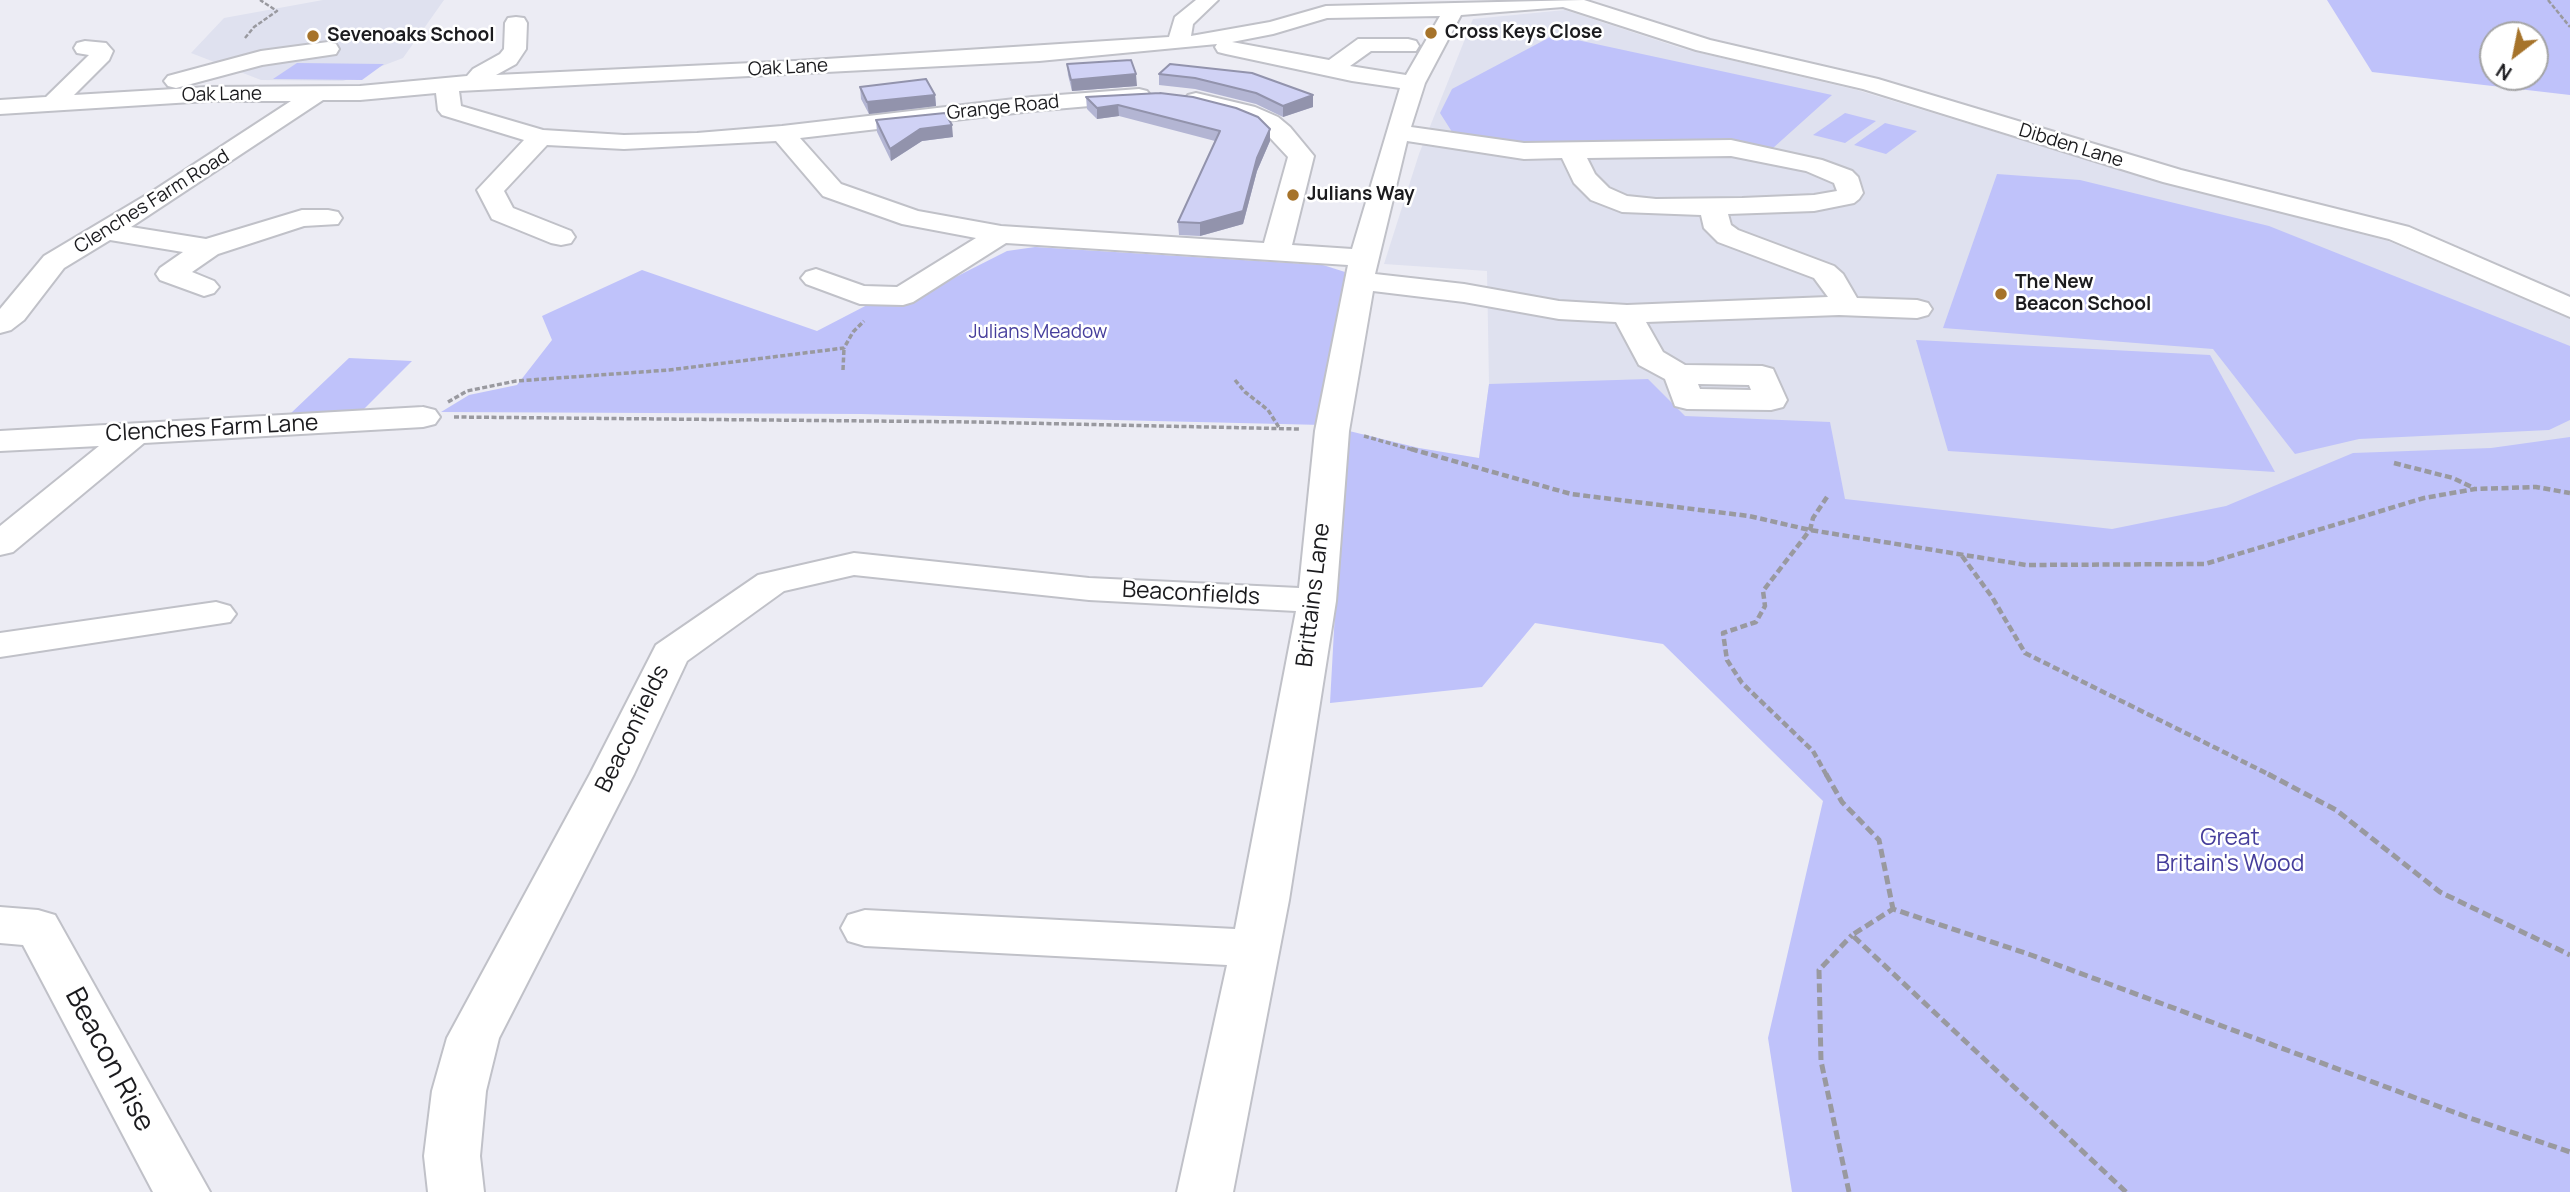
<!DOCTYPE html>
<html>
<head>
<meta charset="utf-8">
<style>
	body { margin:0 }
	#map { position:relative; width:2570px; height:1192px; overflow:hidden; background:#ececf4; font-family:Manrope,sans-serif }
	canvas { display:block }
	.north { position:absolute; left:2479px; top:21px; width:70px; height:70px; box-sizing:border-box; background:#fff; border:2px solid #a4a4a5; border-radius:50%; rotate:212deg; font-size:19px; font-weight:700; line-height:28px; text-align:center; color:#1b1b1e }
	.north::after { content:''; display:block; margin:auto; width:24px; height:32px; background:#a6732a; clip-path:polygon(50% 0,100% 100%,50% 72%,0 100%) }
</style>
</head>
<body>
<div id="map">
<canvas width="2570" height="1192"></canvas>
<div class="north">N</div>
</div>
<script>
const ctx = document.querySelector('canvas').getContext('2d');
ctx.lineJoin = 'round';
function fill(path, color) { ctx.fillStyle = color; ctx.fill(path, 'evenodd'); }
const toPath = rows => new Path2D(rows.map(r => 'M' + r).join(''));
function strokePath(path, color, width, dash) { ctx.strokeStyle = color; ctx.lineWidth = width; ctx.lineCap = dash ? 'butt' : 'round'; ctx.setLineDash(dash || []); ctx.stroke(path); }
function drawText(font, color, halo, rows, align = 'center') {
  ctx.font = font + ' Manrope,sans-serif'; ctx.lineWidth = 5; ctx.setLineDash([]); ctx.textBaseline = 'middle'; ctx.strokeStyle = halo; ctx.fillStyle = color; for (const [text, x, y, turn = 0] of rows) {
    ctx.save(); ctx.translate(x, y); ctx.rotate((+turn || 0) * Math.PI / 180); ctx.textAlign = isNaN(turn) ? turn : align; if (halo) ctx.strokeText(text, 0, 0); ctx.fillText(text, 0, 0); ctx.restore();
  }
}
fill(toPath([
	[323,0,444,0,403,58,343,81,261,80,191,53,224,18],
	[1565,10,1684,49,1857,90,2150,179,2388,241,2570,318,2570,482,2195,553,1479,458,1489,384,1487,271,1384,264,1419,154,1473,19]
]), '#dfe1ef');
fill(toPath([
	[2327,0,2570,0,2570,95,2372,72],
	[2493,35,2535,35,2535,77,2493,77],
	[1554,35,1832,95,1773,148,1698,140,1539,147,1454,135,1440,113,1452,89],
	[297,63,384,64,362,80,273,79],
	[1845,113,1876,121,1845,143,1813,135],
	[1885,123,1917,131,1886,154,1854,145],
	[1997,174,2080,180,2269,226,2570,346,2570,420,2549,430,2359,439,2295,454,2213,349,1943,328],
	[1035,247,1323,265,1345,272,1323,425,861,414,441,412,469,395,517,385,552,340,542,316,642,270,817,331,871,303,926,292,1007,251],
	[1916,340,2210,355,2275,472,1948,451],
	[349,358,412,361,356,417,290,414],
	[1648,379,1685,416,1830,422,1845,499,2112,529,2226,506,2353,453,2491,448,2570,437,2570,1192,1792,1192,1768,1038,1823,801,1663,644,1535,623,1482,687,1330,703,1345,430,1419,448,1479,458,1489,384]
]), '#bfc2fa');
const minor = toPath([
	[1196,0,1218,0,1193,24,1191,36,1270,22,1326,6,1584,0,1710,40,1878,79,2181,170,2409,227,2570,297,2570,317,2389,239,2163,182,1863,89,1696,50,1563,7,1461,15,1425,83,1411,127,1524,143,1731,140,1822,160,1852,171,1858,177,1863,193,1859,199,1854,203,1814,211,1728,214,1731,225,1738,230,1834,266,1843,274,1857,298,1917,300,1928,303,1932,309,1928,315,1917,318,1839,315,1646,322,1663,352,1685,365,1762,366,1773,369,1787,400,1783,407,1771,410,1687,409,1675,406,1665,379,1639,365,1616,322,1559,319,1464,302,1373,291,1349,431,1336,601,1289,900,1233,1192,1177,1192,1227,965,865,946,848,941,841,928,848,915,865,910,1235,929,1296,611,1089,600,854,575,784,591,687,661,634,774,499,1038,486,1091,480,1156,484,1192,428,1192,424,1156,432,1091,447,1038,590,774,656,645,758,575,854,553,1089,578,1299,588,1315,431,1348,265,1006,243,913,302,903,305,860,304,806,284,801,278,806,272,816,269,864,286,897,287,976,238,902,224,823,196,776,141,624,149,547,145,504,191,513,208,571,231,575,237,571,243,561,245,551,243,492,219,477,190,524,140,442,115,438,110,436,93,360,100,323,100,131,227,206,239,302,210,328,210,338,212,342,218,338,224,304,226,218,254,192,272,214,281,219,287,214,293,204,296,160,280,156,274,160,268,183,252,110,240,64,268,24,320,11,330,0,333,0,309,44,256,153,191,291,101,208,101,0,114,0,100,46,97,89,55,77,53,74,48,77,43,85,41,106,43,113,51,109,60,74,95,208,87,360,86,467,76,473,69,500,54,504,49,505,23,508,18,516,17,524,18,527,23,526,49,516,64,496,75,795,61,1169,37,1175,17,1196,0],
	[1440,16,1406,75,1350,66,1371,51,1416,51,1419,46,1416,41,1408,39,1358,39,1329,60,1232,42,1273,34,1327,18,1440,16],
	[1217,44,1215,47,1218,52,1226,54,1352,81,1400,88,1352,249,1292,245,1314,156,1290,127,1278,117,1255,107,1196,93,1188,95,1184,100,1188,105,1238,117,1260,127,1288,157,1264,243,1001,226,918,211,841,184,800,138,1032,111,1147,101,1151,96,1147,91,1139,89,1032,97,782,126,697,133,624,135,543,130,461,106,459,91,1039,61,1217,44],
	[1407,141,1524,159,1562,158,1574,183,1591,200,1622,212,1701,215,1704,228,1718,242,1814,278,1828,297,1627,305,1559,301,1464,284,1375,274,1407,141],
	[1731,156,1806,171,1834,183,1837,191,1814,195,1742,198,1656,199,1627,196,1609,188,1595,174,1587,158,1731,156],
	[1698,384,1749,385,1751,390,1700,389,1698,384],
	[328,42,336,44,339,49,336,54,262,65,176,88,168,86,164,81,168,76,261,51,328,42],
	[423,407,435,410,440,417,435,424,423,427,144,443,13,552,0,555,0,526,99,446,0,451,0,431,423,407],
	[216,602,230,606,236,614,230,622,0,657,0,633,216,602],
	[0,907,38,910,55,915,210,1192,153,1192,23,945,0,943,0,907]
]);
strokePath(minor, '#c0c1c8', 4);
strokePath(toPath([
	[2548,0,2570,27],
	[245,38,254,27,277,11,260,0]
]), '#99999f', 2.5, [4.5, 2]);
strokePath(toPath([
	[843,370,844,348],
	[1235,380,1245,392,1268,410,1280,429],
	[448,402,467,391,516,381,669,370,844,348,853,332,864,321],
	[454,417,976,422,1299,429],
	[1364,436,1417,451]
]), '#99999f', 3.5, [5, 2.5]);
strokePath(toPath([
	[1411,449,1571,494,1749,516,1810,530,2026,565,2205,564,2424,498,2475,489,2536,487,2570,493],
	[2394,463,2453,478,2474,488],
	[1827,497,1813,518,1810,530,1763,591,1765,606,1756,622,1723,633,1727,660,1742,683,1813,751,1827,776],
	[1962,556,1992,597,2025,653,2272,776]
]), '#99999f', 4.5, [7, 3.5]);
strokePath(toPath([
	[1826,774,1842,802,1879,840,1893,909],
	[2268,774,2336,810,2440,892,2570,955],
	[1849,1192,1821,1061,1819,970,1852,935],
	[2126,1192,1852,935,1893,909,2031,955,2467,1117,2570,1152]
]), '#99999f', 5, [9, 4.5]);
fill(minor, '#fff');
fill(toPath([
	[1067,64,1137,86,1072,91,1068,75],
	[1170,64,1313,107,1283,117,1256,104,1195,89,1159,85,1159,74],
	[860,87,935,95,936,106,869,114,861,99],
	[1086,97,1270,129,1270,141,1257,171,1243,224,1200,236,1179,235,1178,222,1215,141,1119,116,1097,119,1087,109],
	[876,120,953,137,922,141,891,161,877,132]
]), '#b3b5d3');
fill(toPath([
	[1136,74,1137,86,1072,91,1071,80],
	[935,95,936,106,869,114,867,102],
	[1313,95,1313,107,1283,117,1283,106],
	[1118,105,1119,116,1097,119,1097,108],
	[952,125,953,137,922,141,891,161,890,149,920,129],
	[1270,129,1270,141,1257,171,1243,224,1200,236,1200,223,1257,158]
]), '#9293ac');
const building = toPath([
	[1131,60,1136,74,1071,80,1067,64,1131,60],
	[1170,64,1252,73,1313,95,1283,106,1256,93,1195,78,1159,74,1170,64],
	[926,79,935,95,867,102,860,87,926,79],
	[1160,93,1193,97,1236,108,1258,117,1270,129,1257,158,1243,211,1200,223,1178,222,1220,131,1118,105,1097,108,1086,97,1160,93],
	[945,113,952,125,920,129,890,149,876,120,945,113]
]);
fill(building, '#d0d2f5');
strokePath(building, '#9293ac', 2);
for (const [x, y, r, color] of [
	[1431,33,7,"#a6732a"],
	[313,36,7,"#a6732a"],
	[1293,195,7,"#a6732a"],
	[2001,294,7,"#a6732a"]
]) { const dot = new Path2D(); dot.arc(x, y, r, 0, 2 * Math.PI); ctx.fillStyle = color; ctx.fill(dot); strokePath(dot, '#fff', 2.5); }
drawText('bold 19px', '#1b1b1e', '#fff', [
	["Cross Keys Close",1445,33],
	["Sevenoaks School",327,36],
	["Julians Way",1307,195],
	["The New",2015,283],
	["Beacon School",2015,305]
], 'left');
drawText('19px', '#1b1b1e', '#fff', [
	["Oak Lane",788,68,-3],
	["Oak Lane",222,95,-1],
	["Grange Road",1003,108,-6],
	["Dibden Lane",2071,146,17],
	["Clenches Farm Road",152,202,-32]
]);
drawText('19px', '#463e9c', '#fff', [
	["Julians Meadow",1038,333]
]);
drawText('23px', '#1b1b1e', '#fff', [
	["Clenches Farm Lane",212,429,-3],
	["Beaconfields",1191,594,3],
	["Brittains Lane",1314,595,-83],
	["Beaconfields",633,729,-64]
]);
drawText('23px', '#463e9c', '#fff', [
	["Great",2230,839],
	["Britain's Wood",2230,865]
]);
drawText('28px', '#1b1b1e', '#fff', [
	["Beacon Rise",109,1060,62]
]);
</script>
</body>
</html>
